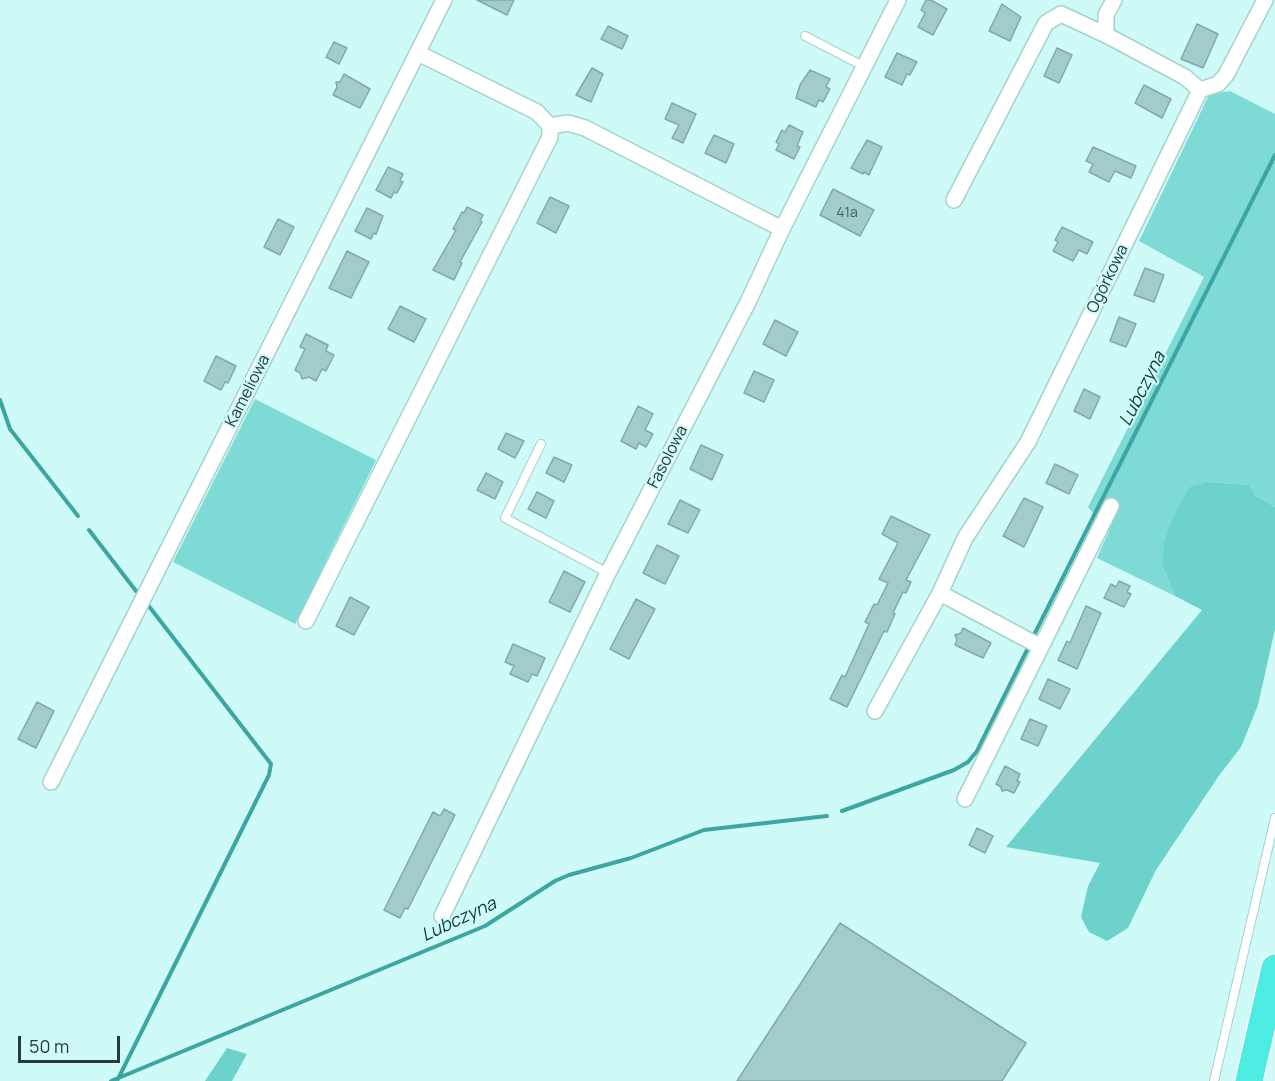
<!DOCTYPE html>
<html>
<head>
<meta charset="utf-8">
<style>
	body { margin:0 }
	#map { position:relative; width:1275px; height:1081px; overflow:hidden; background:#cefbf7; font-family:Manrope,sans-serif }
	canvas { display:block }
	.scale { position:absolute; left:18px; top:1036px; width:102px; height:27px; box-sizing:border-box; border:3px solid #283a39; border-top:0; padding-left:8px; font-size:18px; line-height:21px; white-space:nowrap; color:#283a39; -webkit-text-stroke:4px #cefbf7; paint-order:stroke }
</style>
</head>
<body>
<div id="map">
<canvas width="1275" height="1081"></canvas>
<div class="scale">50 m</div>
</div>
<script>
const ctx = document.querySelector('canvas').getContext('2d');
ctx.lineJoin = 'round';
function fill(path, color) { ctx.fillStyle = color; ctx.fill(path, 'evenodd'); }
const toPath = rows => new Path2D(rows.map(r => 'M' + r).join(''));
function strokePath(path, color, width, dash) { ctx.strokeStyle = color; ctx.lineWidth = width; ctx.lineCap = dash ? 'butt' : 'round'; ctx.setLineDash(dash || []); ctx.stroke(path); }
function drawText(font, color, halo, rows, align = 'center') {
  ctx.font = font + ' Manrope,sans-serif'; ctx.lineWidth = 4.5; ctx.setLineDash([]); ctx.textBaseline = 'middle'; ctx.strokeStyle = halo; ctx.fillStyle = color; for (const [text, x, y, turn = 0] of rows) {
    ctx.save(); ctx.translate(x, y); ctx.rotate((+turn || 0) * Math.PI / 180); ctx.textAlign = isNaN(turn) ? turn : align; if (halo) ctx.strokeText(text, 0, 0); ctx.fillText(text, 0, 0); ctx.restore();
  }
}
fill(toPath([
	[1230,91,1275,114,1275,507,1256,496,1249,485,1209,482,1163,567,1175,596,1097,558,1109,531,1088,507,1204,277,1139,241,1209,95],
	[255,399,376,460,295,624,173,562]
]), '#7ddad4');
fill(toPath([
	[1209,482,1249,485,1256,496,1275,507,1275,629,1258,705,1241,747,1218,777,1156,870,1128,928,1107,941,1089,932,1081,917,1088,886,1100,863,1006,847,1202,610,1175,596,1163,567,1164,542,1174,515,1190,487],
	[227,1048,247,1054,232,1081,205,1081]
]), '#6dd2cc');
strokePath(toPath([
	[0,400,10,429,78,516],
	[89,530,136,591],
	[1034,635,1275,155],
	[842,811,954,770,968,762,977,751,1028,648],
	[118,1079,269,775,271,764,148,605],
	[111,1081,485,926,555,881,569,875,631,858,704,830,827,816]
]), '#3da6a1', 4);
const building = toPath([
	[477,0,514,0,507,15,477,0],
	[926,0,931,0,947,9,933,35,918,27,925,13,921,10,926,0],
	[1002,4,1021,17,1010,41,989,31,1002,4],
	[1197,24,1218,34,1203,68,1181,59,1197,24],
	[608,26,628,36,622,49,601,39,608,26],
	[334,42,347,48,339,64,326,57,334,42],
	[1057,48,1072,55,1059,83,1044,76,1057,48],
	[897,53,917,62,910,75,907,74,902,85,885,77,897,53],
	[592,68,603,74,591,102,576,95,592,68],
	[810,70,830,79,826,87,830,89,823,102,819,100,816,107,796,98,800,85,810,70],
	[344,74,370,89,360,108,333,95,337,87,336,82,340,82,344,74],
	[1144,85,1171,99,1162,118,1135,103,1144,85],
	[672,103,696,114,683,143,672,138,679,125,665,119,672,103],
	[789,125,803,132,797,146,800,147,794,159,776,150,779,144,776,142,782,130,785,132,789,125],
	[714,135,734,144,726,163,705,153,714,135],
	[867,140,882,147,869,175,864,172,863,174,851,168,867,140],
	[1093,147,1136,166,1131,178,1115,171,1109,182,1089,172,1093,164,1086,161,1093,147],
	[388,167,403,174,400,181,403,182,397,193,394,192,391,198,376,190,388,167],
	[833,189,874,210,860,236,820,215,833,189],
	[550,197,569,206,556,233,537,223,550,197],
	[467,207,483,215,480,221,482,222,460,262,462,263,454,280,433,270,456,230,453,229,462,212,464,213,467,207],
	[367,208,383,216,376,234,374,233,371,239,355,231,367,208],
	[278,219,294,227,280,255,264,247,278,219],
	[1062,227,1093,242,1087,254,1079,250,1073,261,1053,251,1058,242,1055,240,1062,227],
	[347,251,369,262,351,298,329,288,347,251],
	[1145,268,1164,275,1154,302,1134,295,1145,268],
	[400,306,426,319,414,342,388,329,400,306],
	[1119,317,1136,324,1126,347,1110,341,1119,317],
	[775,320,798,332,786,356,763,344,775,320],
	[306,334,328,345,326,351,334,355,326,371,322,369,316,381,309,377,302,379,300,373,295,370,305,349,300,347,306,334],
	[216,356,236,366,228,383,225,382,221,390,204,381,216,356],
	[754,371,774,380,764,402,744,393,754,371],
	[1084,389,1100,397,1090,419,1074,411,1084,389],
	[638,406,653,414,645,430,653,434,646,447,639,443,636,449,621,441,638,406],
	[506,433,524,441,515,458,498,449,506,433],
	[701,445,723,455,712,480,690,469,701,445],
	[554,457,572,465,564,482,546,473,554,457],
	[1055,464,1078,475,1069,494,1046,483,1055,464],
	[486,473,503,482,495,499,477,490,486,473],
	[537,492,554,501,546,518,528,509,537,492],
	[1024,498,1043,507,1024,547,1003,536,1024,498],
	[680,500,700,510,688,533,668,524,680,500],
	[891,516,930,535,906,580,911,582,906,593,903,592,893,613,895,614,887,632,884,631,847,707,830,699,842,675,845,677,869,624,865,622,874,604,877,605,888,583,879,579,898,543,882,534,891,516],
	[657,545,679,556,665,584,643,573,657,545],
	[564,571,585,582,570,612,549,602,564,571],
	[1119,581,1130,586,1127,592,1131,594,1124,607,1104,598,1111,584,1116,587,1119,581],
	[350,597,369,607,354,635,336,626,350,597],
	[636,599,655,609,629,659,610,649,636,599],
	[1086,606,1101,613,1077,669,1058,660,1067,641,1070,643,1086,606],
	[963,628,991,643,983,658,955,645,957,640,955,635,961,633,963,628],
	[513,644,545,658,537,676,532,674,528,682,510,674,514,666,505,662,513,644],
	[1048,679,1070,689,1060,709,1039,699,1048,679],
	[37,702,54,711,36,748,18,739,37,702],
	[1030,719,1047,726,1038,746,1021,739,1030,719],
	[1005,766,1020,774,1017,781,1020,782,1014,793,1007,790,1002,791,1001,787,996,784,1005,766],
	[444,809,455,815,408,909,405,908,400,918,384,910,433,812,440,816,444,809],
	[977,828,993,836,985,853,969,845,977,828],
	[840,923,1026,1043,1002,1081,737,1081,840,923]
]);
fill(building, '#a1ccc9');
strokePath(building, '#80aba8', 1.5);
const lane = toPath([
	[805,36,865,67],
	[541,444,505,518,608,573],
	[1214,1081,1275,818]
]);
const street = toPath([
	[1114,0,1106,15,1106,35,1185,77,1200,90],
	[1200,90,1218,84,1226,75,1265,0],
	[550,126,568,123,585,128,782,229],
	[954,200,1046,23,1061,14,1106,35],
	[1111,506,1041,647,940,593,965,538,1028,442,1200,90],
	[306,621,550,137,550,126,537,112,418,53],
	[875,711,940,593],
	[51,782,444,0],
	[965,799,1041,647],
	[442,916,608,573,748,302,782,229,898,0]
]);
const highway = toPath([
	[1249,1081,1275,968]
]);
strokePath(lane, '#a6d2ce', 10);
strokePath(street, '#a6d2ce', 18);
strokePath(highway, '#fff', 30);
strokePath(lane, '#fff', 8);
strokePath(street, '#fff', 15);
strokePath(highway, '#4debe2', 27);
drawText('14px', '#465e5d', null, [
	["41a",847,213]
]);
drawText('16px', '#283a39', '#cefbf7', [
	["Ogórkowa",1108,279,-64],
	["Kameliowa",248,391,-63],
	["Fasolowa",668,457,-63]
]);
drawText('italic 18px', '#0b3c3a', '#cefbf7', [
	["Lubczyna",1143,389,-63],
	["Lubczyna",459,920,-25]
]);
</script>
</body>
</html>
